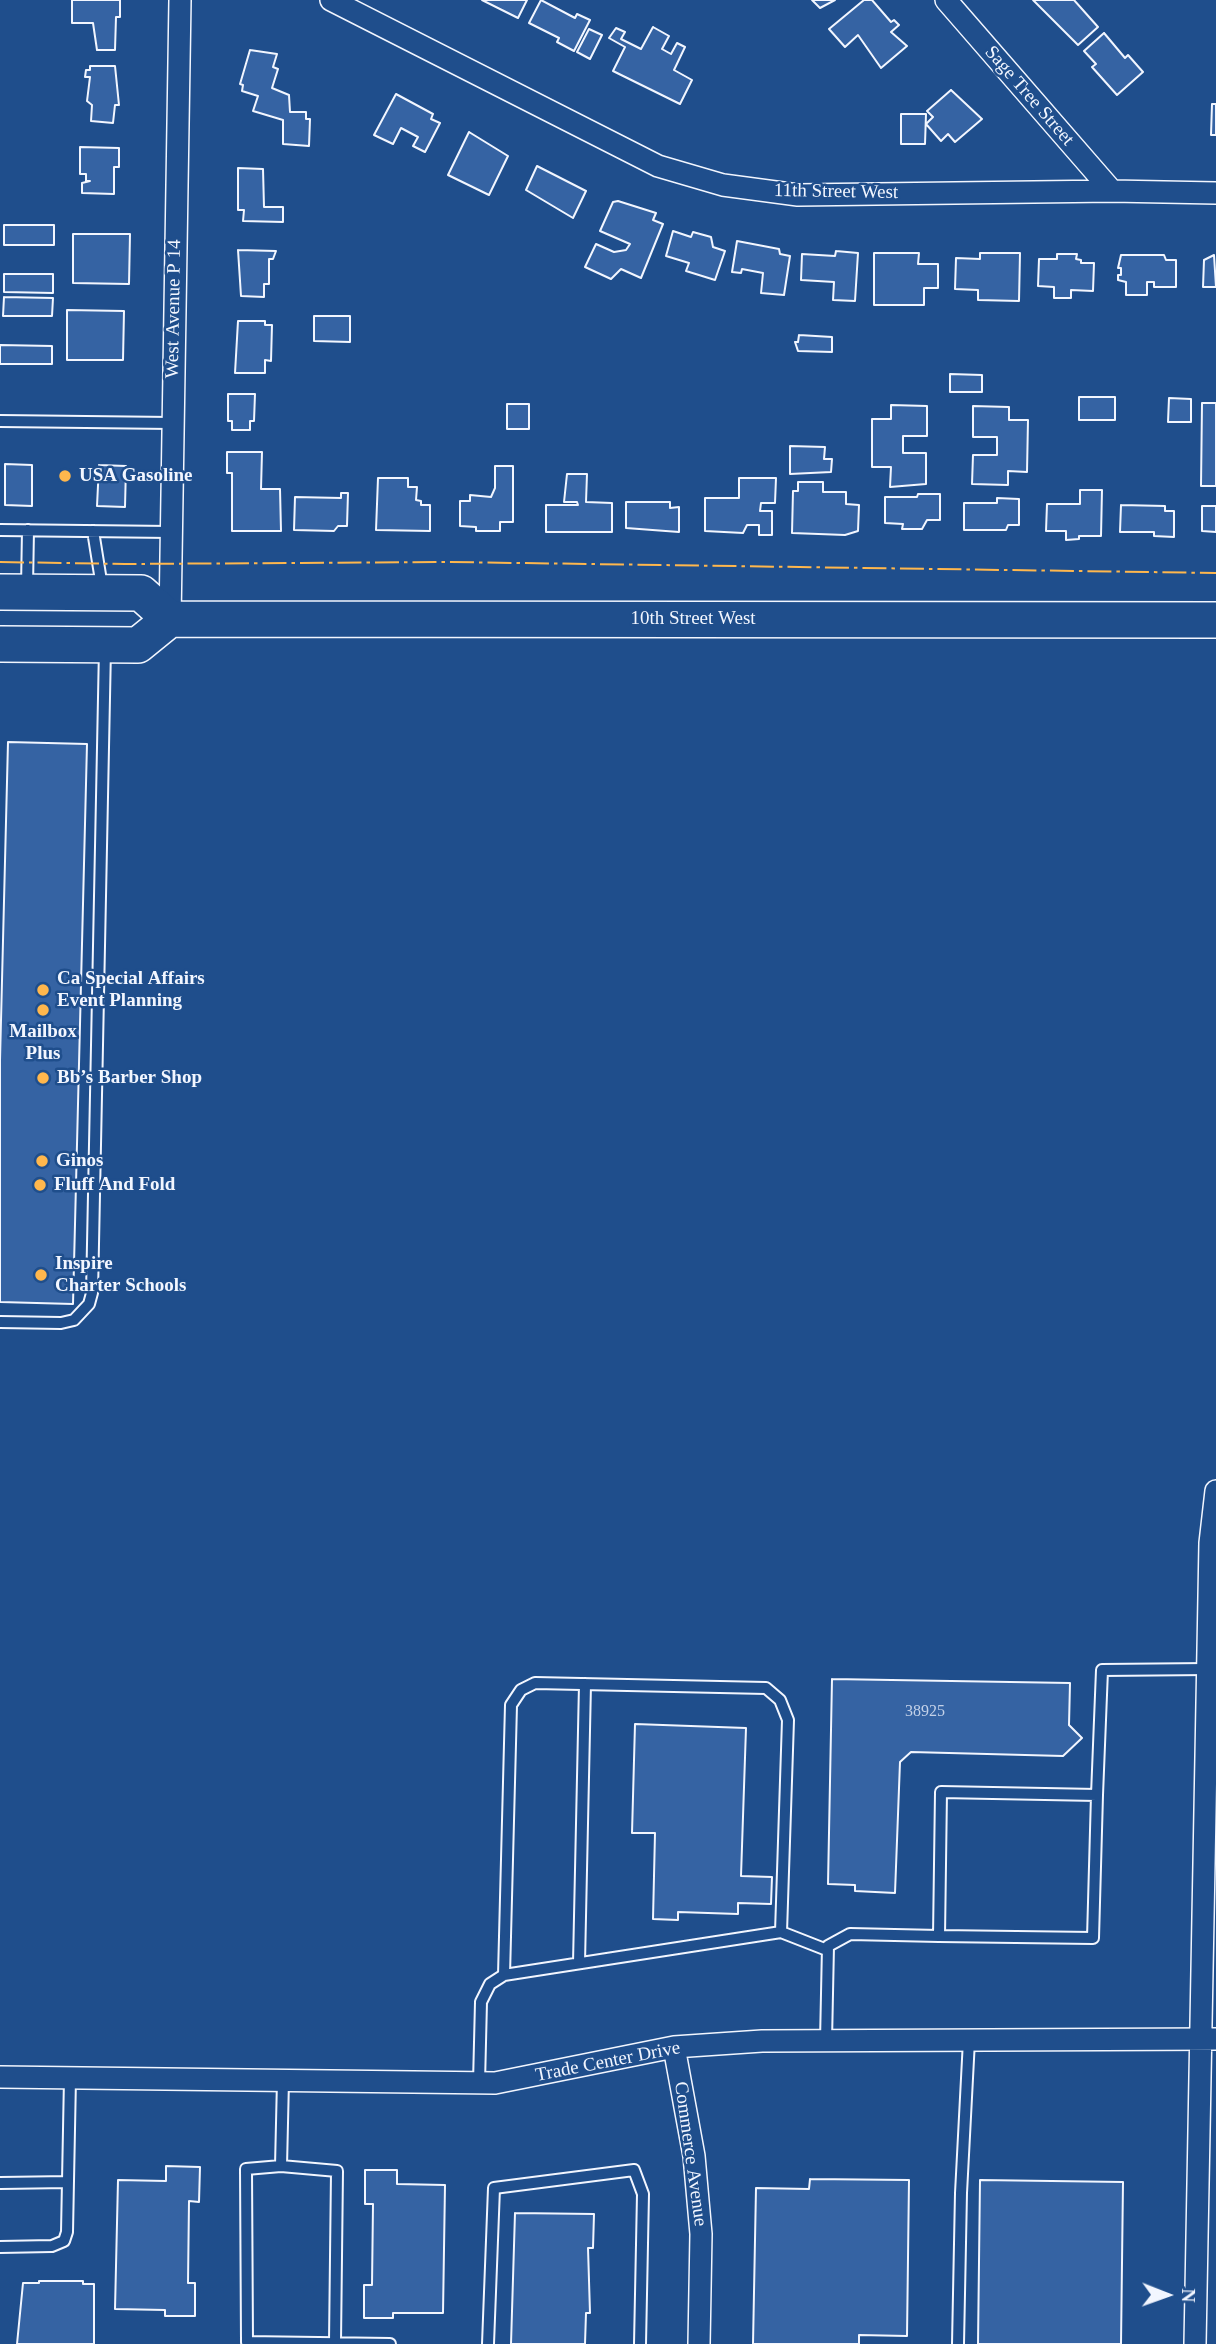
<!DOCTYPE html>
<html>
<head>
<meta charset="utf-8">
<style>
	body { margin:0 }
	#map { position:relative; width:1216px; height:2344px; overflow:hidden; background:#1f4e8c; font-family:Georgia,serif }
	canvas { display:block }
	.north { position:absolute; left:1132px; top:2260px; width:70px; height:70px; -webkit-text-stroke:5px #1f4e8c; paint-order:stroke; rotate:91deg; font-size:19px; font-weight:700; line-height:28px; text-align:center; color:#f2f6ff }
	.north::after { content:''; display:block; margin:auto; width:24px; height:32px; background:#f2f6ff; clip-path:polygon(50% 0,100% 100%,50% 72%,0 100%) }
</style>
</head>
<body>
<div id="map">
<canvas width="1216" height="2344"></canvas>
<div class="north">N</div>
</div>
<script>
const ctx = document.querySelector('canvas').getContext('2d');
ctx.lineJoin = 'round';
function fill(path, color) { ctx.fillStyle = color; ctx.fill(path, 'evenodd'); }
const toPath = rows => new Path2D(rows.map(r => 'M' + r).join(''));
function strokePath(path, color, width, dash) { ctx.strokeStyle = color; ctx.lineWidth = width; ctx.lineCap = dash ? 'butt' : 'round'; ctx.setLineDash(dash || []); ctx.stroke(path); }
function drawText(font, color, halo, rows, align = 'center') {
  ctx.font = font + ' Georgia,serif'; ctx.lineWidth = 5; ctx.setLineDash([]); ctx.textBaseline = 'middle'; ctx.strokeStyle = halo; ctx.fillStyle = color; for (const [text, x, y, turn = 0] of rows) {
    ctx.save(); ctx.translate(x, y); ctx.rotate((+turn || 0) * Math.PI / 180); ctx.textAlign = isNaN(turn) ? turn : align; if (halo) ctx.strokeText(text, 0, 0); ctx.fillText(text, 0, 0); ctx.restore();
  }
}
const building = toPath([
	[72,0,120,0,120,17,116,17,115,50,97,50,93,23,72,23,72,0],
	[482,0,527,0,518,18,482,0],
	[541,0,575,18,577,14,590,20,574,51,557,42,559,38,529,23,541,0],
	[812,0,835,0,820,8,812,0],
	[864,0,872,0,891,22,894,20,899,25,891,32,907,46,881,68,858,35,845,47,829,29,864,0],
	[1033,0,1074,0,1098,27,1078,45,1033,0],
	[653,27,669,36,662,49,671,54,677,43,685,47,674,70,692,80,680,104,613,71,625,47,609,38,616,28,625,32,621,39,641,49,653,27],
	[589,29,602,35,590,59,577,52,589,29],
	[1104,33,1125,58,1128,55,1143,72,1117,95,1092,67,1096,64,1084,51,1104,33],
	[250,50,277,54,273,67,278,69,272,88,289,95,290,112,306,112,306,119,310,119,309,146,283,144,283,120,253,111,258,96,242,91,243,85,240,84,250,50],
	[90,66,115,66,119,105,115,105,113,123,91,121,92,105,87,101,90,77,85,77,86,70,90,70,90,66],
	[951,90,982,119,955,142,948,134,941,141,926,124,933,117,927,111,951,90],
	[396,94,433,114,431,119,440,123,425,152,413,146,418,137,401,128,393,144,374,135,396,94],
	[1212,104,1216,104,1216,135,1211,135,1212,104],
	[901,114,926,114,925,144,901,144,901,114],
	[469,132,508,156,489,195,448,175,469,132],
	[80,147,119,148,119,167,114,167,114,194,82,193,82,183,90,181,86,181,86,174,80,174,80,147],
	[537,166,586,191,573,218,526,190,537,166],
	[238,168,263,169,264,207,283,207,283,222,243,221,244,210,238,210,238,168],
	[618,201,656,213,653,220,663,224,641,278,621,269,611,279,585,267,596,244,614,252,626,250,630,244,600,231,613,202,618,201],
	[4,225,54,225,54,245,4,245,4,225],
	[673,231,691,237,693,232,711,237,713,247,725,251,715,280,686,271,689,263,666,256,673,231],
	[73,234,130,234,129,284,73,283,73,234],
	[737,241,779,249,780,254,790,256,784,295,761,293,763,273,742,269,741,273,732,272,737,241],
	[238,250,276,251,273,259,269,259,269,284,264,284,264,297,241,296,238,250],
	[836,251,858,253,855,301,833,300,834,282,801,280,802,254,835,256,836,251],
	[874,253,919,253,918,264,938,264,938,288,924,288,924,305,874,305,874,253],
	[980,253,1020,253,1019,301,978,300,978,290,955,289,956,258,980,259,980,253],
	[1057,254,1077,254,1076,259,1081,260,1081,263,1094,263,1093,291,1071,290,1071,298,1054,298,1054,287,1038,286,1039,259,1057,259,1057,254],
	[1121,255,1164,255,1166,260,1176,260,1176,287,1154,287,1154,282,1147,282,1147,295,1126,295,1126,282,1118,280,1118,275,1121,275,1121,268,1118,268,1121,255],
	[1214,255,1216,287,1203,287,1204,260,1214,255],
	[4,274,53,274,53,293,4,292,4,274],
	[4,297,53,298,52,316,3,316,4,297],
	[67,310,124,311,123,360,67,360,67,310],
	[314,316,350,316,350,342,314,341,314,316],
	[238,321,265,321,265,325,272,325,271,361,265,360,265,373,235,373,238,321],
	[799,335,832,337,832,352,798,351,795,342,798,342,799,335],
	[0,345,52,346,52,364,0,364,0,345],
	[950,374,982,375,982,392,950,392,950,374],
	[228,394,255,394,254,421,250,421,250,430,232,430,232,421,228,421,228,394],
	[1079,397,1115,397,1115,420,1079,420,1079,397],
	[1169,398,1191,399,1191,422,1168,422,1169,398],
	[1202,403,1216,403,1216,486,1201,486,1202,403],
	[507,404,529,404,529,429,507,429,507,404],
	[891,405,927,406,927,436,903,436,903,453,926,453,926,484,890,487,891,467,872,467,872,419,891,419,891,405],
	[973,406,1009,407,1009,420,1028,420,1027,472,1008,471,1008,485,972,484,973,455,997,455,997,437,973,437,973,406],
	[790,446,825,447,824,459,832,459,831,472,790,474,790,446],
	[227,452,262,452,261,489,280,489,281,531,232,531,232,473,227,473,227,452],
	[5,464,32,465,32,506,5,505,5,464],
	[99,465,126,466,125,507,97,506,99,465],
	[495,466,513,466,513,522,500,522,500,531,476,531,476,527,460,526,460,501,470,501,470,495,491,497,495,488,495,466],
	[567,474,587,474,586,502,612,503,612,532,546,532,546,505,578,505,577,502,564,502,567,474],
	[378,478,408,478,408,487,417,487,416,500,421,501,421,505,430,505,430,531,376,530,378,478],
	[739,478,776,478,775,503,761,503,760,511,772,511,772,535,759,535,759,525,747,525,743,533,705,531,705,498,739,498,739,478],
	[798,482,823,482,823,492,846,492,846,504,859,505,858,531,845,535,792,533,793,491,798,491,798,482],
	[1080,490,1102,490,1101,536,1079,536,1079,539,1066,540,1066,531,1046,531,1047,504,1080,504,1080,490],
	[341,493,348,493,347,526,338,526,334,531,294,530,295,497,341,498,341,493],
	[918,494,940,494,940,520,927,520,922,529,902,529,903,524,885,523,885,497,917,497,918,494],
	[997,498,1019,499,1019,525,1008,525,1006,530,964,530,964,503,997,503,997,498],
	[626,502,670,502,670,508,679,507,679,532,626,528,626,502],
	[1121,505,1165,506,1165,511,1174,511,1174,537,1154,536,1154,532,1120,532,1121,505],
	[1202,506,1216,506,1216,532,1202,531,1202,506],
	[8,742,87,744,73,1304,0,1302,0,1060,8,742],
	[832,1679,1070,1683,1069,1725,1082,1738,1063,1756,911,1752,900,1762,895,1893,855,1891,855,1885,828,1884,832,1679],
	[635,1724,746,1728,741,1876,772,1877,771,1904,738,1903,738,1914,678,1912,678,1920,653,1919,655,1833,632,1833,635,1724],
	[166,2166,200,2167,199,2202,189,2201,188,2283,195,2283,195,2316,165,2316,165,2310,115,2309,118,2180,166,2181,166,2166],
	[365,2170,397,2170,397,2184,445,2185,443,2313,393,2313,393,2318,364,2318,364,2285,372,2285,373,2204,365,2204,365,2170],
	[810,2179,909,2180,907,2336,859,2335,859,2344,753,2344,756,2188,809,2189,810,2179],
	[980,2180,1123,2182,1121,2344,978,2344,980,2180],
	[515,2213,594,2214,593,2248,588,2248,590,2313,586,2313,585,2344,511,2344,515,2213],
	[39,2281,83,2281,83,2284,94,2284,94,2344,17,2344,23,2283,39,2283,39,2281]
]);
fill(building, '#3563a3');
strokePath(building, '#f2f6ff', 2);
const lane = toPath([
	[0,421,172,423],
	[0,530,170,532],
	[93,531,102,587],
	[27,587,28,530],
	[0,1322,61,1323,74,1320,89,1304,92,1293,105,648],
	[939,1936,1093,1938,1097,1795],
	[579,1963,585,1684],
	[504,1975,511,1705,521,1690,535,1683,766,1688,780,1700,788,1720,781,1932],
	[826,2041,828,1946,850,1934,939,1936,941,1792,1097,1795,1102,1670,1208,1669],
	[479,2083,481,2002,490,1984,504,1975,781,1932,827,1950],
	[281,2166,283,2080],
	[0,2183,68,2182],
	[0,2247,52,2246,64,2241,67,2232,70,2078],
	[335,2342,337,2171,281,2166,246,2169,247,2342,390,2344],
	[488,2344,494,2188,634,2170,643,2194,640,2344],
	[958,2344,961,2193,969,2040]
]);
const street = toPath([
	[331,0,658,166,723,185,798,195,1112,191,1216,193],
	[946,0,1112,191],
	[170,619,180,0],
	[674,2047,694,2156,701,2234,699,2344],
	[0,2077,495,2083,674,2047,762,2041,1216,2039],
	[1195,2344,1210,1543,1216,1491]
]);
const primary = toPath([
	[0,592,141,593,170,619],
	[0,644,138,645,170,619,1216,620]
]);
strokePath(lane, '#f2f6ff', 14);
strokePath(street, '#f2f6ff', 24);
strokePath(primary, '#f2f6ff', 38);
strokePath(lane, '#1f4e8c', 10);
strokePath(street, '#1f4e8c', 21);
strokePath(primary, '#1f4e8c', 35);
strokePath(toPath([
	[0,562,125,564,450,562,1216,573]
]), '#ffb74d', 2, [24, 5, 3.5, 5]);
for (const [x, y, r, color] of [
	[65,476,7,"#ffb74d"],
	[43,990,7,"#ffb74d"],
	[43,1010,7,"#ffb74d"],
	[43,1078,7,"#ffb74d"],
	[42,1161,7,"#ffb74d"],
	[40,1185,7,"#ffb74d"],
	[41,1275,7,"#ffb74d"]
]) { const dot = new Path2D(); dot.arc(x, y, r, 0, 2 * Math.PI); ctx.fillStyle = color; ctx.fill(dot); strokePath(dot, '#1f4e8c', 2.5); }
drawText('16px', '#c3d1e8', null, [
	["38925",925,1712]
]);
drawText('19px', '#f2f6ff', '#1f4e8c', [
	["Sage Tree Street",1029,96,49],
	["11th Street West",836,192,1],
	["West Avenue P 14",174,309,-89],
	["10th Street West",693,619],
	["Trade Center Drive",608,2062,-11],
	["Commerce Avenue",690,2154,82]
]);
drawText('bold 19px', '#f2f6ff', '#1f4e8c', [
	["USA Gasoline",79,476],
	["Ca Special Affairs",57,979],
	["Event Planning",57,1001],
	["Mailbox",43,1032,"center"],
	["Plus",43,1054,"center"],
	["Bb’s Barber Shop",57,1078],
	["Ginos",56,1161],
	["Fluff And Fold",54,1185],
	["Inspire",55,1264],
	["Charter Schools",55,1286]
], 'left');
</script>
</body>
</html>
